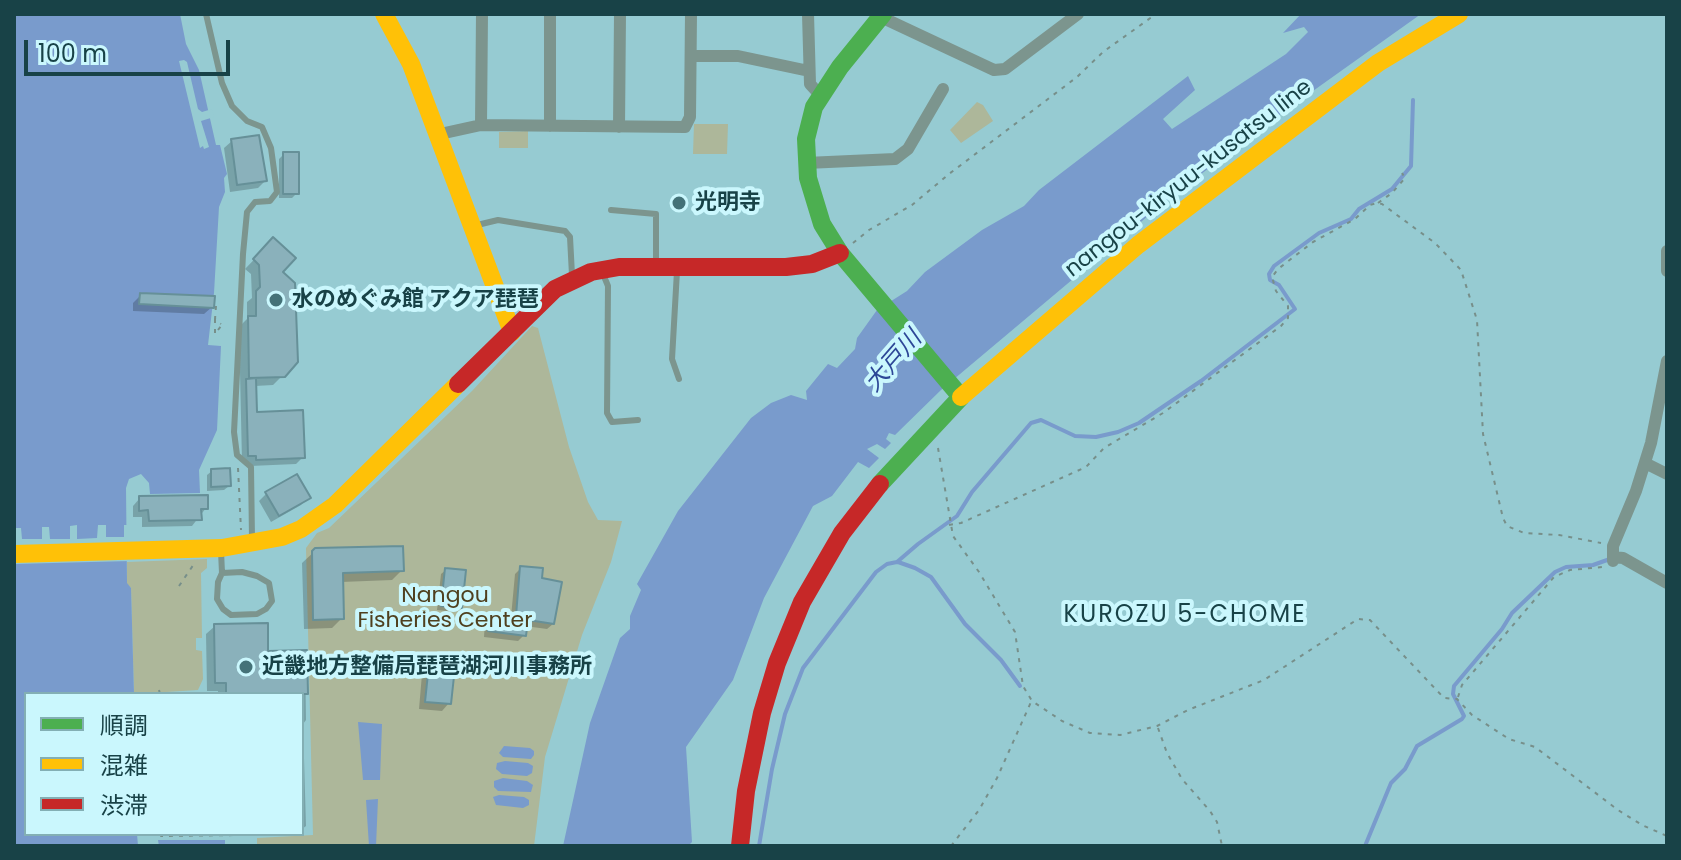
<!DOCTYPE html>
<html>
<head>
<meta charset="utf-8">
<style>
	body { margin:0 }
	#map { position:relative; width:1681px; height:860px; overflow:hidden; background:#96cbd2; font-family:Poppins,"Noto Sans JP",sans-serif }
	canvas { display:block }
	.frame { position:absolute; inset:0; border:16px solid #184247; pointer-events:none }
	.legend { position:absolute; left:24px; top:692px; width:280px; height:144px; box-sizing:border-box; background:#caf7fd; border:2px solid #83afb4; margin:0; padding:10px 14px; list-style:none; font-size:24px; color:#184247 }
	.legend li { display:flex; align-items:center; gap:16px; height:40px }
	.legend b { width:40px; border:2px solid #83afb4 }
	.scale { position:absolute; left:24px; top:40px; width:206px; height:36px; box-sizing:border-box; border:4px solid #184247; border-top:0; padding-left:10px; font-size:24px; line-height:28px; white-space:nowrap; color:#184247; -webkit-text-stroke:6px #caf7fd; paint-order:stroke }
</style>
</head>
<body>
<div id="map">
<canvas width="1681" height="860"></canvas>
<div class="frame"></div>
<ul class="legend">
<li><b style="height:10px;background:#4caf50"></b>順調</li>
<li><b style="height:10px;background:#ffc107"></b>混雑</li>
<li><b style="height:10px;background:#c62828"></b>渋滞</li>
</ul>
<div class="scale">100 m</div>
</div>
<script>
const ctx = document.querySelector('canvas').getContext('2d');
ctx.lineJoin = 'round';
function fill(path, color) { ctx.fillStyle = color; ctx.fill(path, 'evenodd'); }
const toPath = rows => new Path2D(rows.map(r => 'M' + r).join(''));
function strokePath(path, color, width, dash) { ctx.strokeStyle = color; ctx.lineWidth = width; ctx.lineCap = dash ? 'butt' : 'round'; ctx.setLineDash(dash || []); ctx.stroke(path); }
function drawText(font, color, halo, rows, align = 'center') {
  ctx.font = font + ' Poppins,"Noto Sans JP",sans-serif'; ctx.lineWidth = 8; ctx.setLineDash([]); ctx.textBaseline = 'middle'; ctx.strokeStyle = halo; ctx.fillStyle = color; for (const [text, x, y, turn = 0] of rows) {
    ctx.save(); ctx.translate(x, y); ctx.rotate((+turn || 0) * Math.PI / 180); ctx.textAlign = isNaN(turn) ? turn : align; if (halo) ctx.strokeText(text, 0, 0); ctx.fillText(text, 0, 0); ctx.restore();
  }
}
fill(toPath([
	[977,102,983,105,993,121,961,143,950,130],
	[694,124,728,124,727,154,693,154],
	[528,131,528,148,499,148,499,132],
	[532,326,538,328,569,447,588,502,598,520,622,521,611,562,582,635,545,757,534,846,257,846,257,838,313,835,306,548,317,533,329,528,472,391],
	[207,559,207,568,201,573,202,638,196,638,196,650,202,651,203,679,198,690,134,694,131,588,127,584,127,562]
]), '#adb79a');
fill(toPath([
	[14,14,180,14,186,44,199,70,216,145,220,145,227,174,224,178,225,192,219,207,214,293,208,345,221,346,217,430,199,470,200,493,150,494,149,483,141,474,129,479,126,488,127,583,131,588,134,694,26,694,26,834,137,834,138,846,14,846],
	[1301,14,1421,14,1268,123,1167,200,941,390,895,435,889,433,886,439,891,443,885,449,877,444,867,449,879,458,869,468,858,462,832,496,813,506,764,598,733,680,686,747,692,842,688,846,563,846,590,723,620,638,630,629,630,616,641,590,637,584,678,511,751,418,771,403,791,395,807,400,806,391,828,364,837,368,855,349,857,338,877,310,907,291,925,272,982,230,1024,206,1039,190,1188,76,1195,90,1163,119,1172,129,1286,54,1308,32,1304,27,1283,33],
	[358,722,382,724,380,780,363,780],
	[504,746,530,748,534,751,534,755,531,759,503,757,499,753],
	[505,761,528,763,533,766,532,773,527,776,502,774,496,769,497,763],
	[503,778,527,781,533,785,531,792,498,791,494,787,494,781],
	[499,795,524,797,529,800,529,805,523,808,496,805,493,797],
	[378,799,376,846,369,846,366,800],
	[158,840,225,840,225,846,159,846]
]), '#799bcc');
fill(toPath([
	[184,60,187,62,198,109,202,112,212,109,214,117,201,121,209,147,204,149,203,146,200,148,179,61],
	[77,525,77,539,97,538,98,525,106,525,106,537,124,537,124,525,131,525,131,561,14,564,15,528,21,528,22,539,42,539,42,527,49,527,50,539,70,539,70,526]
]), '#96cbd2');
fill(toPath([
	[232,141,265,181,258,188,230,192,224,148],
	[284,154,297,193,292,198,279,198,279,159],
	[273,240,280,272,283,375,273,385,255,386,256,414,303,457,296,464,250,466,250,462,242,462,239,327,247,319,247,302,252,298,251,274,245,269],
	[141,295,212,307,204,314,133,311,133,303],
	[212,471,229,486,224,490,207,491,207,475],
	[266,494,308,497,301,505,271,522,259,501],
	[140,498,206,508,192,526,142,527,142,517,133,517,133,506],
	[316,550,402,570,392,580,341,582,342,618,332,628,304,629,302,563],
	[521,568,540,580,553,624,547,629,525,626,524,635,518,641,484,637,485,621,491,615,511,617,515,574],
	[446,570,460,607,456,612,437,610,441,574],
	[215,626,266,653,305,652,306,720,303,724,306,826,302,829,302,694,218,694,218,691,207,691,206,634],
	[430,666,449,703,442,711,419,709,422,674],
	[206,834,235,834,206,836]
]), '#0003');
strokePath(toPath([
	[898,562,915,568,931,577,965,624,1001,660,1020,686],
	[759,846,772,769,785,714,803,668,876,572,887,564,897,562,918,544,957,516,972,492,1031,423,1041,420,1075,436,1096,437,1118,432,1139,423,1201,381,1295,309,1279,285,1270,280,1269,274,1274,266,1319,233,1351,219,1359,209,1392,189,1411,166,1413,100],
	[1365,846,1391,783,1405,769,1417,746,1462,719,1464,716,1453,694,1454,686,1502,629,1512,613,1555,572,1566,567,1593,565,1610,559]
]), '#799bcc', 4);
const building = toPath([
	[259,135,267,181,237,185,231,139,259,135],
	[283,152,299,152,299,194,283,194,283,152],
	[273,237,296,258,283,272,295,283,298,362,285,377,249,378,248,316,256,316,256,291,260,287,259,265,253,259,273,237],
	[140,293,215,296,214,308,139,304,140,293],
	[256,378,257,412,303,410,305,458,256,460,256,456,248,456,246,379,256,378],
	[230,468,231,486,211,487,211,469,230,468],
	[297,474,311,498,279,516,265,492,297,474],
	[208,495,208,509,201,509,202,520,149,521,148,510,139,511,139,496,208,495],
	[403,546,404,571,343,573,344,619,313,620,312,551,315,548,403,546],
	[520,566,543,568,542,578,562,582,554,624,528,620,526,636,488,631,490,613,516,616,520,566],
	[445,568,466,570,462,608,441,606,445,568],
	[268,623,268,651,307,650,308,694,226,694,226,683,215,683,214,624,268,623],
	[429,664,455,667,451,704,425,702,429,664]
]);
fill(building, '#8ab1bb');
strokePath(building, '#669098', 2);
strokePath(toPath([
	[1378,203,1392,193,1405,178,1402,173],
	[853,243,869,230,912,205,949,174,1077,77,1103,52,1156,14],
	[216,306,215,319,221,324],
	[215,319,215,334,221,326],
	[938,448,953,536,979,572,1015,632,1023,686,1032,701,1062,721,1090,733,1120,735,1157,726,1188,710,1264,680,1358,619,1370,620,1444,698,1457,699,1472,715,1509,739,1535,747,1618,810,1642,825,1667,836],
	[238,468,241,530],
	[949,525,961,523,1086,467,1104,448,1163,413,1281,326,1288,318,1288,306,1276,291,1272,277,1278,269,1313,242,1355,219,1370,205,1377,203,1382,204,1435,243,1461,270,1477,320,1483,434,1503,518,1507,526,1524,533,1559,535,1601,543],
	[179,586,194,564],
	[159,690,160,694],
	[1458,697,1462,685,1554,577,1570,570,1603,567],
	[1158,728,1167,753,1182,779,1210,811,1217,822,1222,846],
	[161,834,161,836,240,835],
	[951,846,979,810,997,778,1031,702]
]), '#778f8a', 2, [4, 6]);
strokePath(toPath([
	[206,14,222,83,232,106,247,121,262,127,271,148,277,192,270,201,255,202,247,212,243,254,234,432,237,455,251,467,252,539],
	[611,210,656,214,656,265],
	[473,226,498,220,565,231,570,237,572,275],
	[677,271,672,359,679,379],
	[603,274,608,286,607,413,612,422,638,420],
	[221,551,222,573,218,582,217,599,223,609,231,615,257,614,266,609,272,601,269,583,257,576,242,572,222,573]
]), '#7c958e', 6);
strokePath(toPath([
	[808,14,810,84,820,95],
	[881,17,994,70,1005,69,1078,14],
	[691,56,738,56,809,71],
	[481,125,482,14],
	[550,126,550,14],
	[619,127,620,14],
	[440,134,481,125,685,127,690,117,691,14],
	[806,163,895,159,908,149,943,89],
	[1667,251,1667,271],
	[1645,463,1667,474],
	[1613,557,1623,558,1667,583],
	[1613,561,1613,546,1636,491,1651,443,1667,361]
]), '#7c958e', 12);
strokePath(toPath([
	[880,484,961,397,840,253,822,224,808,178,806,139,814,107,840,67,883,14]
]), '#4caf50', 18);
strokePath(toPath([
	[384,14,411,64,512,332],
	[961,397,1138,245,1378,63,1459,14],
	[14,554,222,548,282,537,301,529,335,505,458,384]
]), '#ffc107', 18);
strokePath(toPath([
	[458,384,555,289,591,272,619,267,786,267,812,264,840,253],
	[740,846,746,791,762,713,777,663,802,602,842,533,880,484]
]), '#c62828', 18);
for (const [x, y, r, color] of [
	[679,203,8,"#447278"],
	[276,300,8,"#447278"],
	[246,667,8,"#447278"]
]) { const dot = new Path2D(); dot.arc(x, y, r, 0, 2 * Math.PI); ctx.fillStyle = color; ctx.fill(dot); strokePath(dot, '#caf7fd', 3); }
drawText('22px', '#184247', '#caf7fd', [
	["nangou-kiryuu-kusatsu line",1189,179,-38]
]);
drawText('bold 22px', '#184247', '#caf7fd', [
	["光明寺",695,203],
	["水のめぐみ館 アクア琵琶",292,300],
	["近畿地方整備局琵琶湖河川事務所",262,667]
], 'left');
drawText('22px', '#4f401f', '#caf7fd', [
	["Nangou",445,596],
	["Fisheries Center",445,621]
]);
drawText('italic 24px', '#2d4797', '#caf7fd', [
	["大戸川",894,362,-49]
]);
ctx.letterSpacing = '2px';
drawText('24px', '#184247', '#caf7fd', [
	["KUROZU 5-CHOME",1185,616]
]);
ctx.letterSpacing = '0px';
</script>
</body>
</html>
